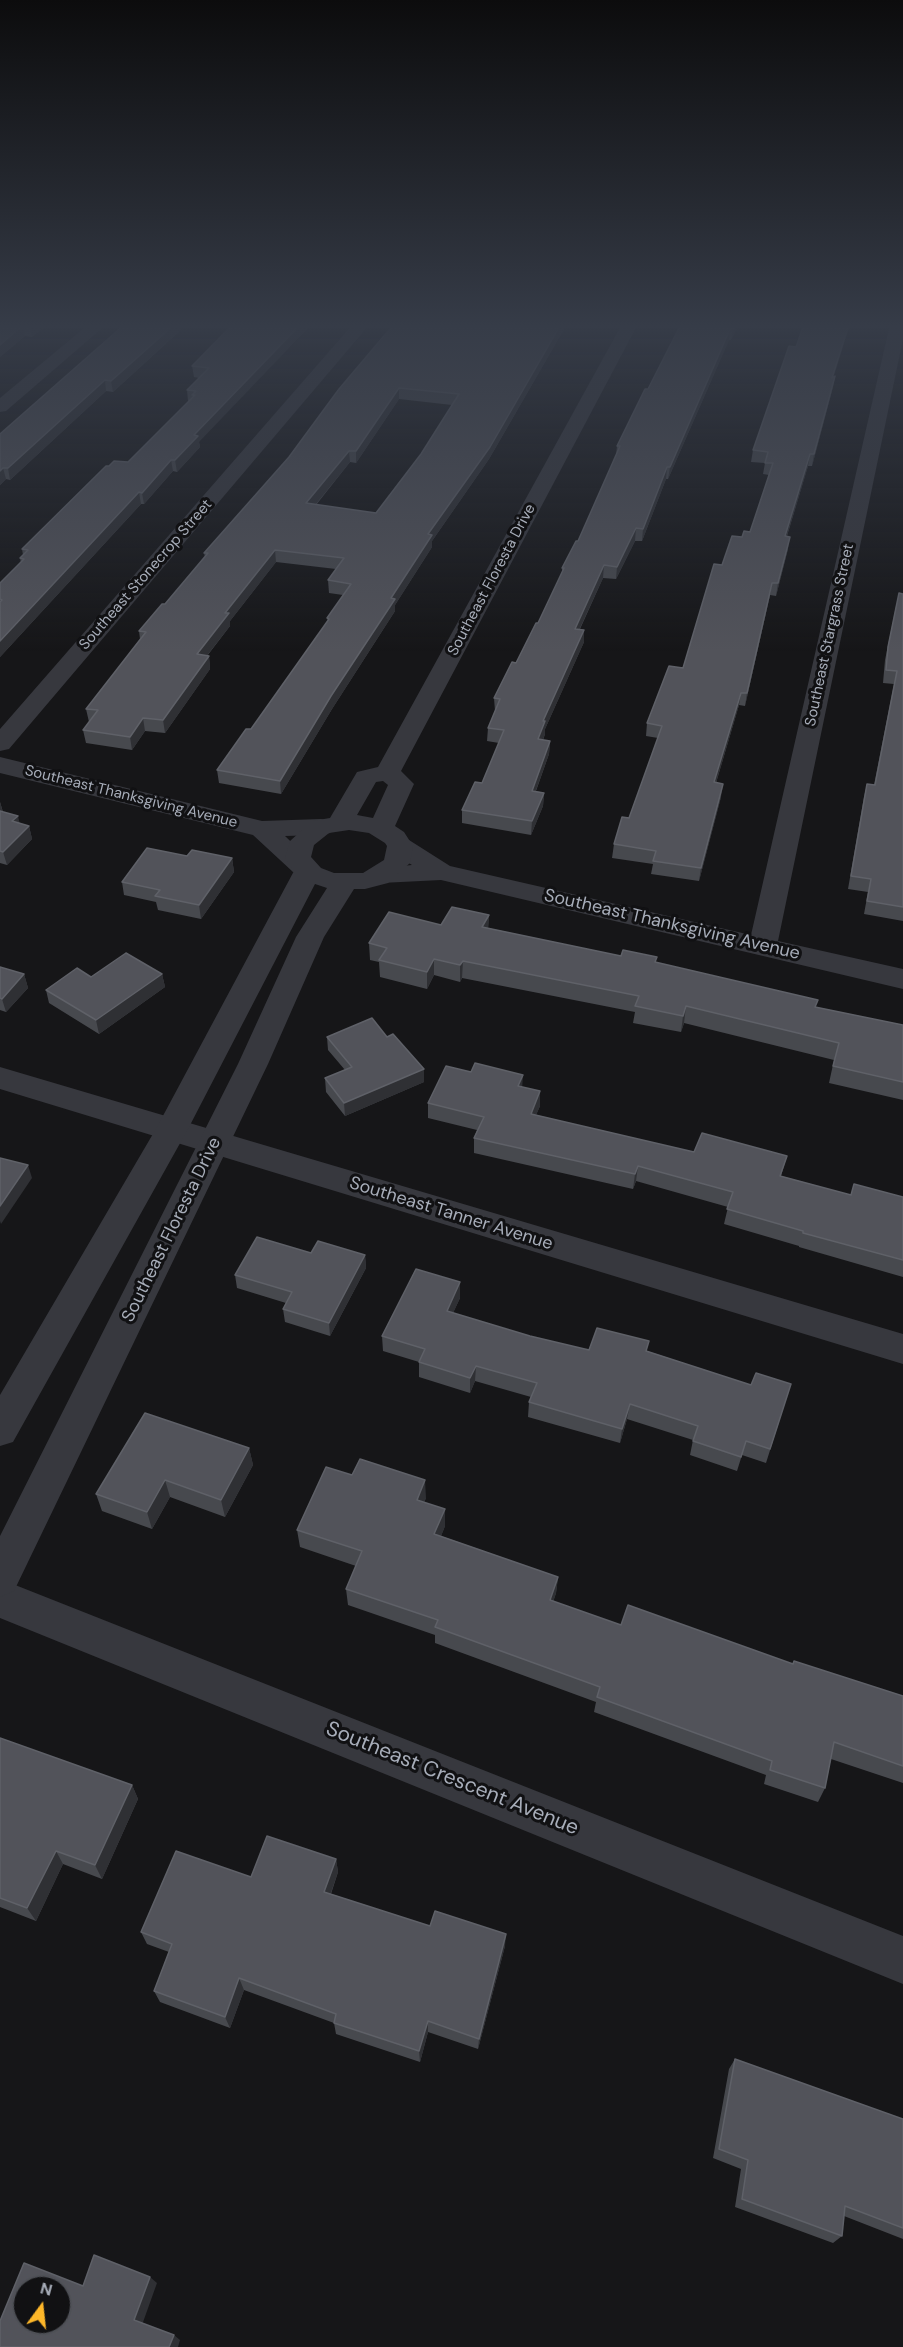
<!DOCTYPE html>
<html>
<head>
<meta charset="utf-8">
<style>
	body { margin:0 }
	#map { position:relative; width:903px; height:2347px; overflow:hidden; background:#161618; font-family:"DM Sans",sans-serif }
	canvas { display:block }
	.north { position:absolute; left:12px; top:2275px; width:60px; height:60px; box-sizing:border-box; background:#111113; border:2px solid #4d4f55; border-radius:50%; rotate:15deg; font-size:16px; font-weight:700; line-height:24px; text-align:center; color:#a7adb9 }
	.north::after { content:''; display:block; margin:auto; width:21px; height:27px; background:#feb729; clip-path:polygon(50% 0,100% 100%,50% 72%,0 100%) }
</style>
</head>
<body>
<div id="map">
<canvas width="903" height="2347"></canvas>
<div class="north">N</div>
</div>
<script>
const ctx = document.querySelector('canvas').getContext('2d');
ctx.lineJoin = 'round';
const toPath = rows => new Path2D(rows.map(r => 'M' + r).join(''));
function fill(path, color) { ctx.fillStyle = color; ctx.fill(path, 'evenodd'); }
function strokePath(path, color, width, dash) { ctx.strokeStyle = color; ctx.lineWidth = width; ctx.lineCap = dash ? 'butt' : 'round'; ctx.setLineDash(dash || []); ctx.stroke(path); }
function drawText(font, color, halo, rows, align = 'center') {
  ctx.font = font + ' "DM Sans",sans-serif'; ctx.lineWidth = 6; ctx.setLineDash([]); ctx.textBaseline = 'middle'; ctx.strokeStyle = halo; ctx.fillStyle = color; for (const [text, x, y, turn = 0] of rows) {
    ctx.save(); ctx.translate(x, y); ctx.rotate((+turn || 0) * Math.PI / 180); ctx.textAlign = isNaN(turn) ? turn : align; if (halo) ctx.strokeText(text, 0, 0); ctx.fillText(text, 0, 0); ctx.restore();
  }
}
fill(toPath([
	[89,324,107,324,6,411,0,412,0,398,89,324],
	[353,324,370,324,9,749,0,751,0,729,353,324],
	[890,324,903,324,903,339,778,941,903,969,903,989,441,880,381,883,371,881,367,875,371,869,412,865,391,852,387,846,391,840,400,838,409,840,450,866,751,935,890,324],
	[0,757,262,821,321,819,330,821,334,827,330,833,321,835,285,836,316,866,313,872,303,874,293,872,253,835,0,773,0,757],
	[0,1067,903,1334,903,1364,0,1089,0,1067],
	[0,1579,903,1936,903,1984,0,1618,0,1579]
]), '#37383e');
fill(toPath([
	[622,324,638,324,401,771,414,784,395,826,404,832,413,846,410,863,388,883,365,889,354,889,324,937,268,1064,14,1591,0,1597,0,1536,238,1064,296,937,327,888,315,884,188,1129,13,1442,0,1446,0,1395,157,1127,294,871,285,858,290,841,312,821,330,818,357,772,378,767,622,324],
	[383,781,388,785,373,818,357,815,376,782,383,781],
	[349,830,369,833,385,843,387,846,384,860,363,873,334,873,321,868,311,857,314,845,329,833,349,830]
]), '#37383e');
fill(toPath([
	[0,324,48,324,32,337,25,336,0,357],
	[233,324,199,442,200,447,177,472,173,471,144,504,141,504,0,657,0,583,21,563,20,558,23,555,22,549,109,466,128,462,189,401,188,401,187,390,199,378,194,377,192,366],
	[567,324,489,459,432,541,432,547,395,605,395,611,332,709,281,794,219,783,217,770,251,729,328,621,327,618,343,595,329,593,328,580,336,569,276,562,230,621,230,626,207,656,209,656,210,669,165,733,145,731,132,750,86,743,83,730,90,722,89,722,86,709,140,639,139,631,165,604,205,557,204,553,289,457,339,389],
	[399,399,452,405,421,454,376,513,316,505,350,462,356,463],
	[679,324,739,324,731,340,729,340,668,479,666,479,642,541,635,541,616,579,603,578,580,629,584,642,545,729,545,734,543,740,550,741,549,754,536,791,544,793,543,806,531,835,462,823,462,810,482,783,499,743,487,741,488,728,495,711,494,698,516,663,538,623,562,573,562,568,578,541,616,455,617,446,648,389,678,331],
	[850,324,833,377,835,376,833,387,812,466,808,466,787,536,788,549,776,596,770,595,745,706,739,705,716,783,721,797,699,881,651,874,653,864,612,858,614,844,629,818,658,738,646,736,647,723,683,668,722,565,742,537,750,532,769,475,763,474,765,463,751,462,753,450,796,347],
	[181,330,113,392,106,391,10,480,6,479,0,485,0,434],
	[903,590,903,921,864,914,868,892,848,889,864,797,867,784,874,785,894,684,883,683,885,660,896,606,903,594],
	[0,802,3,812,19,823,29,826,32,839,7,865,0,863],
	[187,856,232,858,234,872,201,919,158,910,156,902,124,895,122,882],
	[489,915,488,928,621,956,657,963,816,1007,903,1025,903,1100,829,1083,834,1060,684,1023,681,1032,633,1023,635,1012,462,978,460,982,434,975,427,989,380,977,379,962,370,960,369,943,441,925],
	[0,967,24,974,28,988,6,1012,0,1010],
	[162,974,165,987,99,1034,49,1003,46,990,91,977],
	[327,1037,424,1082,345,1116,326,1092,325,1078,345,1070,328,1050],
	[522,1087,540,1106,536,1115,694,1152,787,1156,781,1176,851,1195,903,1197,903,1277,799,1247,799,1246,724,1224,728,1207,636,1181,633,1189,474,1153,474,1138,477,1130,428,1118,428,1103],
	[311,1253,365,1255,366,1268,330,1336,285,1322,283,1309,286,1303,237,1288,235,1275],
	[460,1282,460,1298,453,1313,530,1336,589,1350,647,1351,751,1385,791,1384,766,1463,742,1455,737,1471,690,1455,693,1440,627,1419,620,1443,528,1417,529,1402,531,1397,475,1381,470,1393,419,1377,419,1362,383,1351,382,1336],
	[249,1448,253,1465,225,1517,170,1497,152,1529,102,1511,96,1494],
	[426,1498,424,1502,445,1526,441,1536,558,1577,556,1593,553,1602,621,1625,792,1664,794,1661,903,1696,903,1783,831,1759,825,1788,818,1802,764,1784,766,1775,594,1712,596,1702,435,1643,435,1635,348,1605,346,1589,356,1566,300,1547,297,1530],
	[0,1738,132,1785,138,1799,102,1879,63,1864,36,1921,0,1907],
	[336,1859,338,1872,331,1894,430,1926,505,1946,478,2049,428,2032,420,2062,336,2034,334,2023,244,1990,230,2028,160,2002,154,1991,169,1952,147,1944,141,1932,251,1877],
	[735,2059,903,2119,903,2239,844,2216,842,2236,833,2243,735,2207,741,2169,713,2158,729,2069]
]), '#47494e');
fill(toPath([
	[32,324,48,324,32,337,30,326],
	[175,324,187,324,113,392,111,381],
	[301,324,312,324,199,442,200,447,177,472,175,460,194,435],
	[561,324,567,324,489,459,432,541,432,547,395,605,395,611,332,709,281,794,280,781,391,598,428,534],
	[735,324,739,324,731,340,733,329],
	[849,324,850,324,830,389,832,378],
	[23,325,25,336,0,357,0,345],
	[730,329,729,340,668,479,670,467],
	[835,376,833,387,812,466,814,454],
	[105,380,106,391,10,480,8,468],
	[399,388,399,399,356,463,356,451],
	[349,451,350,462,307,515,306,503],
	[810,454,808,466,783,548,785,536],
	[171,460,173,471,144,504,142,493],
	[667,467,666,479,642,541,643,529],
	[3,468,6,479,0,485,0,471],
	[139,492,141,504,0,657,0,641],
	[636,528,635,541,616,579,617,567],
	[790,537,788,549,776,596,778,583],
	[275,550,276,562,230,621,230,626,198,667,197,654,225,613],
	[604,565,603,578,574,641,575,629],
	[772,583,770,595,745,706,747,693],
	[584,630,584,642,545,729,545,734,538,752,538,739,543,721],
	[209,656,210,669,165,733,163,720],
	[741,693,739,705,712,796,714,782],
	[143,718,145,731,132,750,130,737],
	[550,741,549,754,531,804,532,791],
	[723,784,721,797,699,881,701,868],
	[544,793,543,806,531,835,532,821],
	[0,802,3,813,0,816],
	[18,816,21,829,12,821],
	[29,826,32,839,7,865,3,852],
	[232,858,234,872,201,919,199,905],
	[489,915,488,932,482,927],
	[434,959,434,975,427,989,427,972],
	[463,961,462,978,460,982,460,965],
	[24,974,28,988,6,1012,2,999],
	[162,974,165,987,99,1034,96,1020],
	[686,1006,684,1023,681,1032,683,1016],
	[424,1069,424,1082,345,1116,344,1103],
	[523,1075,522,1090,518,1086],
	[540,1091,540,1106,530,1129,531,1114],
	[28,1165,32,1178,1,1224,0,1221,0,1206],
	[638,1166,636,1181,633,1189,635,1174],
	[365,1255,366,1268,330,1336,329,1323],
	[460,1282,460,1298,447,1326,447,1311],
	[476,1366,475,1381,470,1393,470,1378],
	[630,1404,627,1419,620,1443,622,1429],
	[249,1448,253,1465,225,1517,221,1500],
	[165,1480,170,1497,152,1529,147,1512],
	[425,1480,426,1498,418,1517,417,1500],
	[445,1509,445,1526,435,1551,434,1534],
	[558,1577,556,1593,548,1617,550,1600],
	[132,1785,138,1799,102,1879,95,1865],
	[56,1851,63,1864,36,1921,27,1908],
	[336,1859,338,1872,327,1904,324,1892],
	[506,1934,505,1946,478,2049,479,2039],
	[239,1978,244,1990,230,2028,225,2017],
	[428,2021,428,2032,420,2062,419,2051],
	[150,2277,157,2283,142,2325,134,2320],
	[174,2335,180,2340,178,2347,169,2347]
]), '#2f3034');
const building = toPath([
	[0,324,32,324,30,326,23,325,0,345,0,324],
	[125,324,175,324,111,381,105,380,8,468,3,468,0,471,0,434,125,324],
	[233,324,301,324,194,435,198,436,175,460,171,460,142,493,139,492,0,641,0,602,2,600,0,599,0,583,24,559,20,558,28,550,22,549,106,466,109,466,114,461,128,462,195,395,192,395,196,391,187,390,209,368,192,366,233,324],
	[394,324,561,324,490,447,428,534,432,535,391,598,395,599,331,696,280,781,217,770,246,729,251,729,329,619,327,618,351,584,328,580,344,558,275,550,225,613,229,613,197,654,209,656,163,720,143,718,130,737,83,730,98,710,86,709,146,632,139,631,162,604,165,604,208,553,204,553,289,457,339,389,394,324],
	[399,388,459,394,421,454,376,513,306,503,349,451,356,451,399,388],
	[680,324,735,324,733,329,730,329,670,467,667,467,643,529,636,528,617,567,604,565,575,629,584,630,543,721,545,721,538,739,550,741,532,791,544,793,532,821,462,810,475,782,482,783,504,730,488,728,500,699,494,698,512,662,516,663,536,623,538,623,564,568,562,568,576,541,578,541,620,446,617,446,645,389,648,389,681,324,680,324],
	[804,324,849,324,832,378,835,376,814,454,810,454,785,536,790,537,778,583,772,583,747,693,741,693,714,782,723,784,701,868,653,861,656,851,614,844,622,817,629,818,662,726,647,723,669,666,683,668,714,564,722,565,732,536,742,537,744,531,750,532,773,463,765,463,768,452,753,450,789,346,796,347,804,324],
	[899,593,903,594,903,907,867,901,871,879,851,876,867,784,875,785,897,671,886,670,888,647,899,593],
	[0,811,18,816,12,821,29,826,3,852,0,851,0,811],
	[147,848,187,856,192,850,232,858,199,905,155,896,160,890,122,882,147,848],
	[452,907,489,915,482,927,621,956,623,950,657,957,655,962,818,1000,815,1007,903,1025,903,1082,833,1066,839,1043,686,1006,683,1016,635,1006,639,996,463,961,460,965,434,959,427,972,379,960,387,948,369,943,389,912,441,925,452,907],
	[126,953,162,974,96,1020,46,990,77,968,91,977,126,953],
	[0,967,24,974,2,999,0,998,0,967],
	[372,1018,387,1037,393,1034,424,1069,344,1103,325,1078,352,1067,327,1037,372,1018],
	[475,1063,523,1075,518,1086,540,1091,531,1114,694,1152,702,1133,787,1156,780,1176,851,1195,854,1184,903,1197,903,1260,803,1233,803,1231,727,1209,733,1192,638,1166,635,1174,474,1138,484,1117,428,1103,446,1066,471,1072,475,1063],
	[0,1158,28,1165,0,1206,0,1158],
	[257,1237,311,1253,318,1241,365,1255,329,1323,283,1309,292,1292,235,1275,257,1237],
	[416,1269,460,1282,447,1311,530,1336,589,1350,597,1328,649,1341,646,1351,751,1385,756,1373,791,1384,770,1449,746,1441,741,1457,693,1441,698,1426,630,1404,622,1429,529,1402,537,1383,476,1366,470,1378,419,1362,425,1349,382,1336,416,1269],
	[145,1413,249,1448,221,1500,165,1480,147,1512,96,1494,145,1413],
	[360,1459,425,1480,417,1500,445,1509,434,1534,558,1577,550,1600,621,1625,628,1605,793,1664,794,1661,903,1696,903,1766,834,1742,825,1788,770,1770,772,1761,597,1697,600,1687,435,1627,438,1620,346,1589,362,1551,297,1530,326,1467,352,1475,360,1459],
	[0,1738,132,1785,95,1865,56,1851,27,1908,0,1898,0,1738],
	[267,1836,336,1859,324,1892,430,1926,435,1911,506,1934,479,2039,428,2021,419,2051,334,2023,336,2014,239,1978,225,2017,154,1991,172,1944,141,1932,176,1851,251,1877,267,1836],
	[735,2059,903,2119,903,2228,845,2206,842,2236,742,2199,748,2160,719,2149,735,2059],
	[94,2255,150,2277,134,2320,174,2335,169,2347,0,2347,0,2321,24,2263,83,2286,94,2255],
	[24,2287,60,2287,60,2323,24,2323,24,2287]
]);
fill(building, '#52535a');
strokePath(building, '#5f6168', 1.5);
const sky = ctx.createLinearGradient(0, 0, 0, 652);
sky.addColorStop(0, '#0c0c0d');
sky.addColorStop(0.5, '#363c48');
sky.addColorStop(1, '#363c4800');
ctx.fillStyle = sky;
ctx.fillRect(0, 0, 903, 652);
drawText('15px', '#a7adb9', '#111113', [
	["Southeast Stonecrop Street",146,575,-49],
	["Southeast Floresta Drive",492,580,-62],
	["Southeast Stargrass Street",830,635,-78],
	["Southeast Thanksgiving Avenue",131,797,14]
]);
drawText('18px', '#a7adb9', '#111113', [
	["Southeast Thanksgiving Avenue",672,925,13],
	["Southeast Tanner Avenue",451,1214,17],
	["Southeast Floresta Drive",172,1230,-64]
]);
drawText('21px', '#a7adb9', '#111113', [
	["Southeast Crescent Avenue",452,1779,22]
]);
</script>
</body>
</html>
